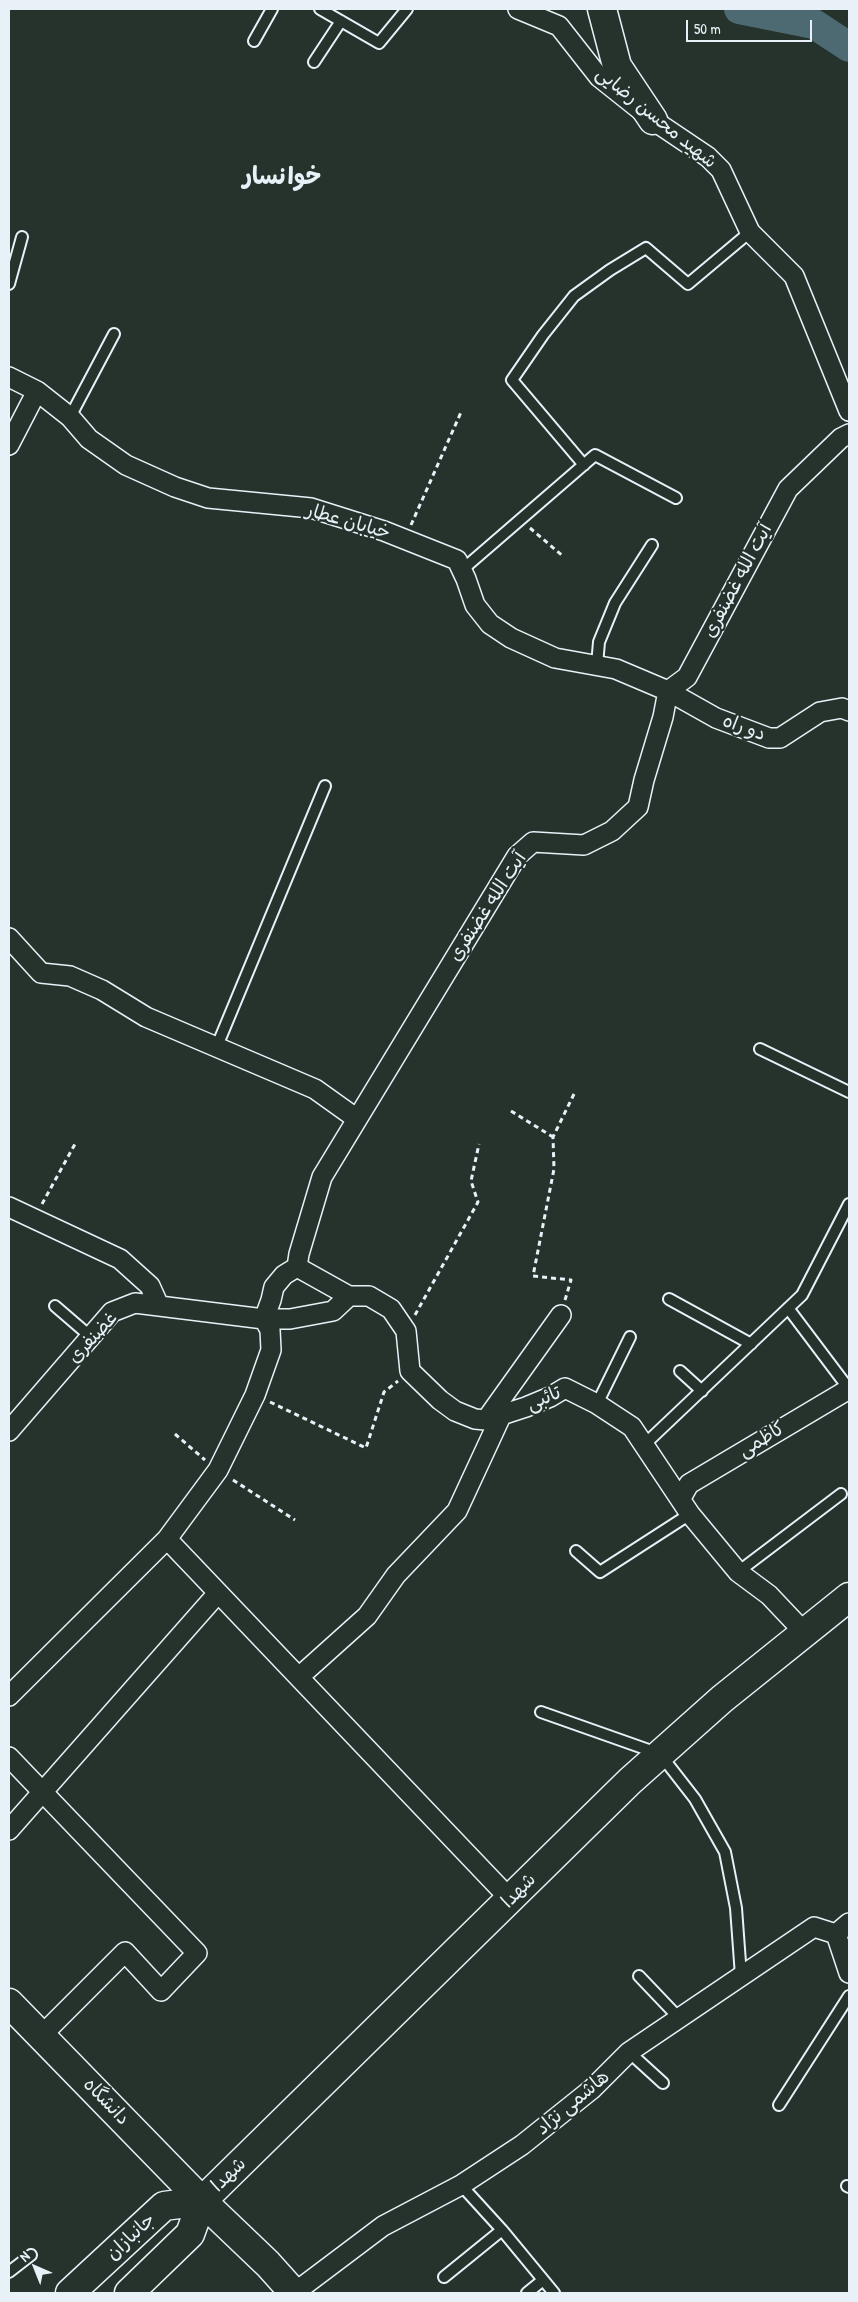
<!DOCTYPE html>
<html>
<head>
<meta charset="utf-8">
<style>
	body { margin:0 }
	#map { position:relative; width:858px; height:2302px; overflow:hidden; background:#26332d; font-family:"Patrick Hand",sans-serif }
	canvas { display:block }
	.frame { position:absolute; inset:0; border:10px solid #e8f1f8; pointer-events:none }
	.north { position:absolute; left:10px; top:2242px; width:50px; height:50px; -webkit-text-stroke:4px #26332d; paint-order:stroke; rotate:316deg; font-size:14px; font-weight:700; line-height:20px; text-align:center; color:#e8f1f8 }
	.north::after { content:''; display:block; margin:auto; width:18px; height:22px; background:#e8f1f8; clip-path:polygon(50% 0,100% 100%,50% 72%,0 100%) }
	.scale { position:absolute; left:686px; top:20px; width:126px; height:22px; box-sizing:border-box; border:2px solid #e8f1f8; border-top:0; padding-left:6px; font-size:15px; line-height:18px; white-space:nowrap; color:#e8f1f8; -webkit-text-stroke:4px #26332d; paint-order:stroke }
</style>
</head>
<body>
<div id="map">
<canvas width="858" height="2302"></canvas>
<div class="frame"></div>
<div class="north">N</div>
<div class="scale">50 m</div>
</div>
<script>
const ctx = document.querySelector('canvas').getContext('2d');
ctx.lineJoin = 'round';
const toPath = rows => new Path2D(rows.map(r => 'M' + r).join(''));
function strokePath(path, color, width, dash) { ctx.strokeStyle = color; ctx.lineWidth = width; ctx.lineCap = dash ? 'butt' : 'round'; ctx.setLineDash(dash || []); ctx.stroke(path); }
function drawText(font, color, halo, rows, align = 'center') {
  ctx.font = font + ' "Patrick Hand","Playpen Sans Arabic",sans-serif'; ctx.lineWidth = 4.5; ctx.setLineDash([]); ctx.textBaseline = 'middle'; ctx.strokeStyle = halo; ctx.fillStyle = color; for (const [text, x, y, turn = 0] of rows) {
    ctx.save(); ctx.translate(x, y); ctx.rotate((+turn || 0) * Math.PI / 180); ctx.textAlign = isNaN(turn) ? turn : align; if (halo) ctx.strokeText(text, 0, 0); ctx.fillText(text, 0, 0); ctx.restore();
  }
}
strokePath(toPath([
	[739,9,814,24,849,47]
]), '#4d6a73', 30);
const lane = toPath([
	[320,9,379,43,407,9],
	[254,41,272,9],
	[314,62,341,21],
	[9,284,22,237],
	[70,417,114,334],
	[584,465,512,380,543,335,574,296,610,270,646,248,688,284,750,232],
	[462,570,595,455,676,498],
	[597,665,599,642,615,603,652,545],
	[217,1046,325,786],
	[760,1049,849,1092],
	[669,1299,751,1344],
	[55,1306,91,1337],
	[788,1308,849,1389],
	[680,1371,702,1391],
	[597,1404,630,1337],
	[644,1445,802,1295,849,1204],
	[576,1551,600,1572,690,1514],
	[738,1572,841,1494],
	[541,1712,660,1754,695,1799,725,1852,736,1908,741,1976],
	[639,1976,679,2018],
	[629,2052,663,2083],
	[779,2105,849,1996],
	[461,2185,502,2230,554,2293],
	[847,2186,849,2187],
	[9,2272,31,2255],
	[444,2277,502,2230],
	[527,2293,543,2280]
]);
const street = toPath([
	[518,9,559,26,599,77,653,120,708,157,721,170,750,232,794,276,849,411],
	[9,377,37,391,70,417,89,439,126,465,175,487,208,498,311,508,384,531,457,560,466,579,475,605,490,624,511,638,555,658,616,669,668,691,716,718,769,738,780,738,820,712,842,708,849,711],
	[9,445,37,391],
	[9,938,41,973,70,976,102,990,146,1017,315,1089,357,1119],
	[9,1207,120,1259,150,1286,159,1306],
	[486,1420,561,1315],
	[9,1431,112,1312,135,1303,264,1319,290,1319,333,1311,349,1296],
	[681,1498,689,1484,849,1389],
	[167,1539,510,1899],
	[804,1632,769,1595,738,1572,690,1514,632,1427,597,1404,565,1388,550,1397,526,1407,486,1420,475,1419,455,1411,440,1400,410,1371,406,1331,391,1309,369,1296,349,1296,297,1267,299,1254,322,1177,517,856,533,842,584,845,612,831,638,807,644,780,663,717,668,691,687,677,788,489,841,438,849,434],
	[299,1677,367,1616,396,1575,457,1511,501,1416],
	[9,1696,167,1539,218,1470,255,1395,271,1350,270,1330,264,1319,271,1300,274,1287,284,1275,297,1267],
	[9,1757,197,1953,161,1991,125,1952,41,2036],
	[9,1830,218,1593],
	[836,1934,849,1973],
	[294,2293,383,2226,461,2185,522,2145,592,2089,629,2052,814,1927,836,1934,849,1923]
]);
const secondary = toPath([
	[602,9,617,66,653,120],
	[9,2003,202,2201,268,2264,294,2293],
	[70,2293,164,2206,202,2201],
	[129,2293,190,2234,202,2201,630,1781,722,1699,849,1597]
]);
strokePath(lane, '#e8f1f8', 14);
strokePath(street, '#e8f1f8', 22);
strokePath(secondary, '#e8f1f8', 31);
strokePath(toPath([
	[411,525,462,410],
	[530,528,564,557],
	[511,1111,553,1137],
	[42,1204,75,1144],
	[565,1300,571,1280,533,1276,554,1169,553,1137,574,1094],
	[415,1315,478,1202,471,1181,479,1144],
	[270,1402,366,1448,384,1392,398,1381],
	[175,1434,205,1460],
	[233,1480,295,1520]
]), '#e8f1f8', 3, [5, 4]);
strokePath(lane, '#26332d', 10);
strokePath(street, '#26332d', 19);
strokePath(secondary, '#26332d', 28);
drawText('19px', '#e8f1f8', '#26332d', [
	["شهید محسن رضایی",656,118,39],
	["خیابان عطار",348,522,16],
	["آیت الله غضنفری",738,581,-62],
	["دو راه",744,728,20],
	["آیت الله غضنفری",488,907,-57],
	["غضنفری",93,1338,-47],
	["تائبی",544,1399,-23],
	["کاظمی",762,1440,-31],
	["شهدا",519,1891,-45],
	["دانشگاه",106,2102,46],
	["هاشمی نژاد",573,2103,-40],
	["شهدا",229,2175,-44],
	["جانبازان",131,2237,-43]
]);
drawText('bold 24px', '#e8f1f8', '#26332d', [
	["خوانسار",282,178]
]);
</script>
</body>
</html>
